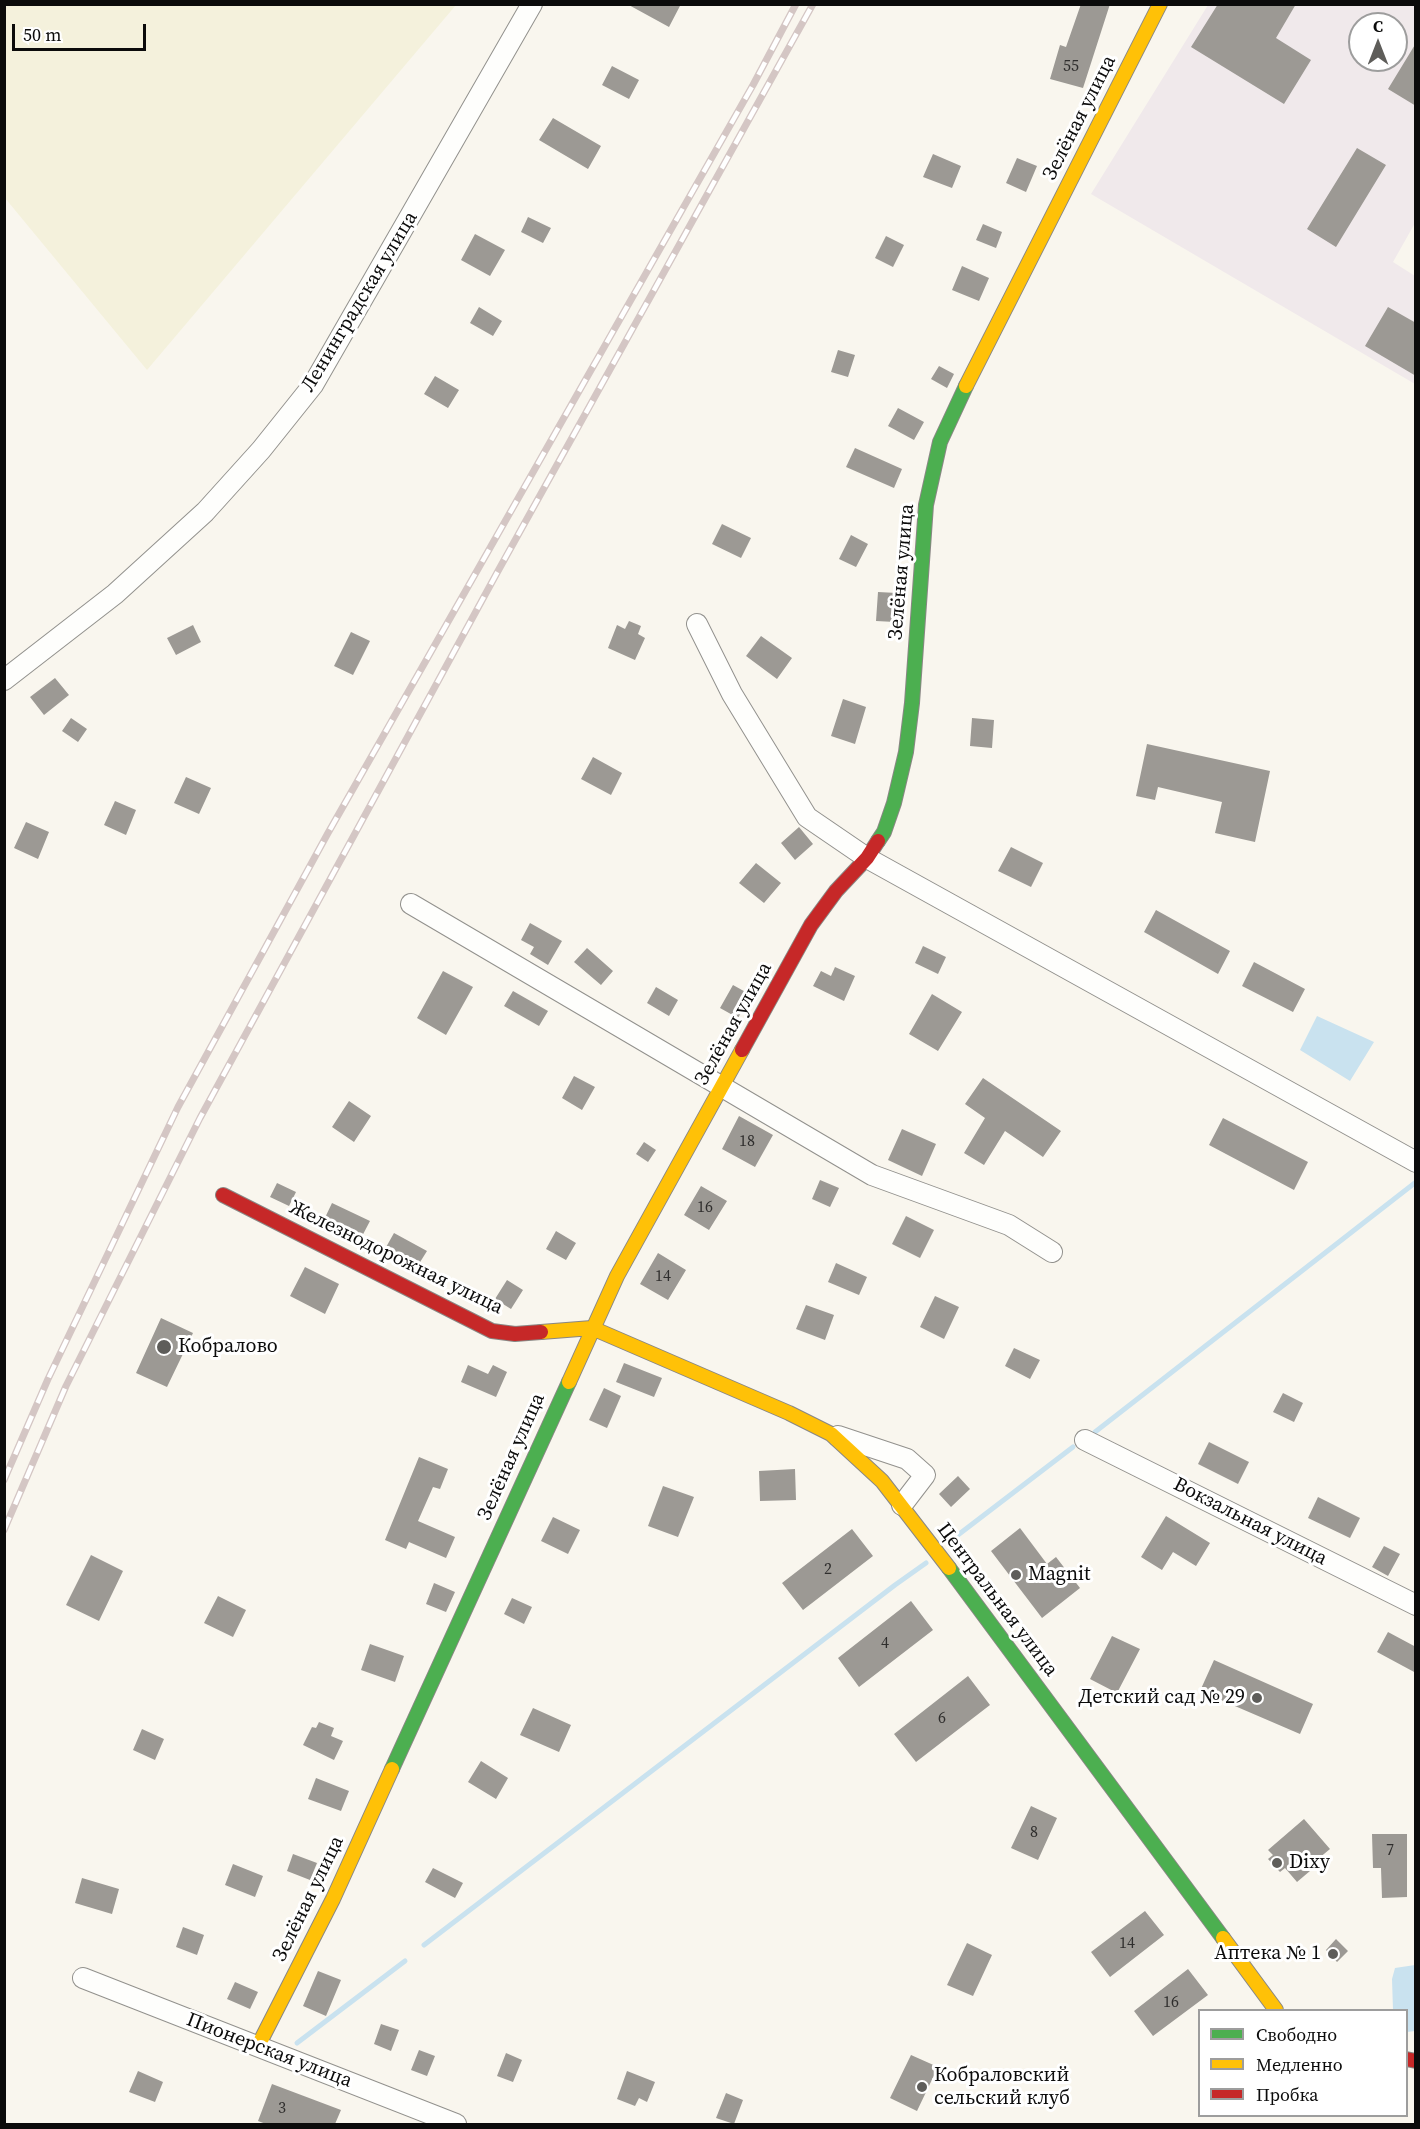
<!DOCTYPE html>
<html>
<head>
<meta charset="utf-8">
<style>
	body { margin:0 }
	#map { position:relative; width:1420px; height:2129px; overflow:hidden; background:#f9f6ee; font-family:"Source Serif 4",serif }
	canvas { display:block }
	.frame { position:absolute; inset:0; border:6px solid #0b0b0b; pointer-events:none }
	.legend { position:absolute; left:1198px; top:2009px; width:210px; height:108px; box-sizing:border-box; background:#fff; border:2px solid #9d9d9d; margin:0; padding:8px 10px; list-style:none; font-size:18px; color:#0b0b0b }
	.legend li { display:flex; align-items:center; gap:12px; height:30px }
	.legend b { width:30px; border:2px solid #9d9d9d }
	.north { position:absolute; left:1348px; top:12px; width:60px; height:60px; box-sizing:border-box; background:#fff; border:2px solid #9d9d9d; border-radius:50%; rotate:0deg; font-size:16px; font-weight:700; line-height:24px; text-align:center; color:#0b0b0b }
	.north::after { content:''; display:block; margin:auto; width:21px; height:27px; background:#5e5d5a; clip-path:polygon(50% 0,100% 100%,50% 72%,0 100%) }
	.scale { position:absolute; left:12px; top:24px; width:134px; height:27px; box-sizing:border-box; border:3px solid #0b0b0b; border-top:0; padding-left:8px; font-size:18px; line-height:21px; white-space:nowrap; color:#0b0b0b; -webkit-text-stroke:4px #fff; paint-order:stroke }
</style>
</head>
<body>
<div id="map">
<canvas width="1420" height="2129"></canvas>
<div class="frame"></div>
<ul class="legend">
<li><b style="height:8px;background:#4caf50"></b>Свободно</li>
<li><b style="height:8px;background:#ffc107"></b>Медленно</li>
<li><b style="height:8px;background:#c62828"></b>Пробка</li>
</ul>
<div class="north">С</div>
<div class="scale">50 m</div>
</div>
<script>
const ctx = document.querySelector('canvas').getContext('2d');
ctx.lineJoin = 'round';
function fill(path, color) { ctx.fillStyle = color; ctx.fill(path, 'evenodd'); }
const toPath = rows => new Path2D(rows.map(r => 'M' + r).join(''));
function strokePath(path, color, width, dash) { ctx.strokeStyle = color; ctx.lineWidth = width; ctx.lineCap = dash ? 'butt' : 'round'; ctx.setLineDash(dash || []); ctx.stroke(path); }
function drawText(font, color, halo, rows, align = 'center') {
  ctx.font = font + ' "Source Serif 4",serif'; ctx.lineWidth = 6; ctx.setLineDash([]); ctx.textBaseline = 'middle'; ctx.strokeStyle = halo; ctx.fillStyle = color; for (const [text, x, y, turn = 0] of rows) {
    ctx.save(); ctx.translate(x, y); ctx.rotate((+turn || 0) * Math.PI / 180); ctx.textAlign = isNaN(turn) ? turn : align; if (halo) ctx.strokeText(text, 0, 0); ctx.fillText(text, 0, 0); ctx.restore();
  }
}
fill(toPath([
	[1208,5,1415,5,1415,223,1393,262,1415,276,1415,384,1091,194],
	[1360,24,1396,24,1396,60,1360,60]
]), '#f0e9eb');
fill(toPath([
	[4,5,5,4,456,5,147,370,5,198]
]), '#f4f1dc');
fill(toPath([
	[1317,1016,1374,1042,1350,1081,1300,1050],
	[1415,1965,1415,2031,1407,2032,1406,2010,1393,2010,1392,1979,1395,1968]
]), '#c9e2ef');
strokePath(toPath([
	[1095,1432,1416,1182],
	[954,1538,1073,1447],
	[424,1945,895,1585,926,1563],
	[297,2043,405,1961]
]), '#c9e2ef', 5);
fill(toPath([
	[627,4,681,4,669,27],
	[1081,4,1110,4,1083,88,1050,79,1060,45,1066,47],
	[1218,4,1296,4,1276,38,1311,60,1284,104,1191,47],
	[1416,43,1416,106,1388,89],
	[612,66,639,80,629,99,602,85],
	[553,118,601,146,588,169,539,140],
	[1357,148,1386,165,1336,247,1307,229],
	[933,154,961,166,952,188,923,177],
	[1017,158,1037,166,1026,192,1006,183],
	[528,217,551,228,543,243,521,232],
	[983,224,1002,232,996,248,976,240],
	[475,234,505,250,490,276,461,260],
	[886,236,904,245,893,267,875,258],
	[962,266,989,278,979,301,952,290],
	[479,307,502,321,493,336,470,323],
	[1388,307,1416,323,1416,376,1365,346],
	[838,350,855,355,848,377,831,372],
	[939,366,954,374,947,388,931,379],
	[435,376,459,390,448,408,424,394],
	[898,408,924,422,914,440,888,426],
	[855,448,902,469,894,488,846,467],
	[722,524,751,538,741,558,712,544],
	[851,535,868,544,856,567,839,559],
	[878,592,897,593,895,622,876,621],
	[629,621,641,626,638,634,645,638,635,660,608,648,617,625,625,629],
	[193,625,201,642,176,655,167,638],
	[351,632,370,641,353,675,334,666],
	[761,636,792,658,777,679,746,656],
	[55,678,69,695,44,715,30,697],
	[843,699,866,707,855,744,831,736],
	[71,718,87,729,78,742,62,731],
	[972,718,994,720,992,748,970,746],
	[1147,744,1270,771,1255,842,1215,833,1222,802,1158,787,1155,800,1136,796],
	[593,757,622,773,611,795,581,779],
	[186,777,211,788,199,814,174,803],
	[115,801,136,810,126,835,104,825],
	[26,822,49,832,38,859,14,848],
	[799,827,813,844,795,860,781,843],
	[1011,847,1043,863,1031,887,998,871],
	[756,863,781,883,764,903,739,883],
	[1156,910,1230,951,1218,974,1144,932],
	[530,923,562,941,548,965,530,954,534,947,521,940],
	[923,946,946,957,938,974,915,963],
	[587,948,613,971,601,985,574,962],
	[1254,962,1305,989,1293,1012,1242,986],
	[835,967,855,976,844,1001,813,986,821,971,831,976],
	[443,971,473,987,446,1035,417,1018],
	[733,985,751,995,738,1018,720,1008],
	[656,987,678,1000,669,1016,647,1003],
	[513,991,548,1011,539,1026,504,1006],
	[932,994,962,1012,938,1051,909,1034],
	[574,1076,595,1087,582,1110,562,1098],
	[983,1078,1061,1131,1043,1157,1005,1131,984,1165,964,1153,985,1118,965,1104],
	[349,1101,371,1116,354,1142,332,1127],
	[739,1116,773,1135,755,1167,722,1149],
	[1223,1118,1308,1162,1294,1190,1209,1145],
	[902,1129,936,1144,922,1176,888,1160],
	[644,1142,656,1150,648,1162,636,1154],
	[820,1180,839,1188,830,1207,812,1199],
	[277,1183,296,1192,289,1206,270,1197],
	[701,1186,727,1201,709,1230,684,1215],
	[332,1203,370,1221,359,1242,322,1224],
	[906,1216,934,1230,920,1258,892,1244],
	[556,1231,576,1243,566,1260,546,1249],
	[394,1233,427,1251,417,1267,385,1249],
	[658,1253,686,1270,668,1300,640,1284],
	[836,1263,867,1277,859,1295,828,1282],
	[305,1267,339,1284,325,1314,290,1296],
	[507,1280,523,1290,511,1309,495,1299],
	[935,1296,959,1307,944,1339,920,1327],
	[806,1305,834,1315,825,1340,796,1329],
	[161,1318,193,1333,167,1387,136,1373],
	[1014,1348,1040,1360,1030,1379,1005,1366],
	[624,1363,662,1378,654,1397,616,1382],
	[468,1365,488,1374,493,1365,507,1372,496,1397,461,1382],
	[604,1388,621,1396,607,1428,589,1420],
	[1283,1393,1303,1403,1294,1422,1273,1412],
	[1209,1442,1249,1462,1238,1484,1198,1464],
	[419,1457,448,1469,440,1489,433,1487,418,1521,455,1537,446,1558,409,1542,406,1549,385,1540],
	[795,1469,796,1500,760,1501,759,1471],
	[958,1476,970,1489,951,1507,939,1494],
	[663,1486,694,1497,678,1537,648,1526],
	[1318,1497,1360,1518,1350,1538,1308,1518],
	[1166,1516,1210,1543,1196,1566,1173,1552,1162,1570,1141,1557],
	[553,1517,580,1530,568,1554,541,1541],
	[1020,1528,1047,1564,1056,1557,1080,1588,1042,1618,991,1551],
	[852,1529,873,1556,803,1610,782,1583],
	[1384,1546,1400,1554,1388,1576,1372,1567],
	[91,1555,123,1571,99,1621,66,1605],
	[434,1583,455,1592,446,1612,426,1604],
	[218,1596,246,1610,233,1637,204,1623],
	[512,1598,532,1607,524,1624,504,1614],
	[911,1601,933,1630,859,1687,838,1658],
	[1388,1632,1416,1647,1416,1673,1377,1652],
	[1112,1636,1140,1649,1117,1693,1090,1679],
	[370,1644,404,1656,395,1682,361,1670],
	[1214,1660,1313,1704,1300,1734,1200,1691],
	[968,1676,990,1705,916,1762,894,1734],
	[533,1708,571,1725,559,1752,520,1735],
	[319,1722,334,1728,331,1736,343,1741,334,1760,303,1745,312,1727,316,1728],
	[142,1729,164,1739,155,1760,133,1750],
	[481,1761,508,1778,496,1799,468,1782],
	[316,1778,349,1791,341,1811,308,1799],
	[1031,1806,1057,1818,1038,1860,1011,1848],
	[1304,1819,1330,1849,1307,1868,1310,1871,1297,1882,1285,1868,1280,1872,1268,1859,1273,1855,1268,1850],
	[1372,1834,1407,1834,1407,1897,1382,1898,1381,1868,1373,1868],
	[293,1854,317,1863,310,1880,287,1871],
	[233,1864,263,1876,255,1897,225,1885],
	[433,1868,463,1883,455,1898,425,1882],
	[82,1878,119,1889,112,1914,75,1903],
	[1145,1911,1164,1935,1110,1977,1091,1952],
	[183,1927,204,1935,197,1955,176,1947],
	[1336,1939,1348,1951,1337,1962,1326,1950],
	[967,1943,992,1955,973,1996,947,1985],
	[1188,1969,1208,1995,1153,2036,1134,2011],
	[318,1971,341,1980,326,2016,303,2006],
	[235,1982,258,1992,250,2009,227,1999],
	[381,2024,399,2030,391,2051,374,2044],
	[419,2050,435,2056,427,2076,411,2070],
	[506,2053,522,2060,513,2082,497,2076],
	[911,2055,938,2067,917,2111,890,2098],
	[138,2071,163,2082,155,2102,129,2092],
	[627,2071,655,2082,647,2102,639,2098,635,2106,617,2099],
	[272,2084,341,2110,335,2124,266,2124,258,2121],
	[726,2093,743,2100,734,2124,716,2118]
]), '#9c9994');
const street = toPath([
	[697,624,732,694,807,817,867,858,1416,1162],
	[4,680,115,594,205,512,261,450,313,385,532,4],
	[411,904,872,1175,1009,1225,1052,1252],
	[838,1436,907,1459,925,1475,902,1505],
	[1085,1440,1416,1605],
	[83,1978,456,2124]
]);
const fast = toPath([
	[878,841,884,832,894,803,906,752,912,703,926,505,940,442,966,386],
	[949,1568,1223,1938],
	[392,1769,569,1382]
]);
const slow = toPath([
	[966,386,1160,4],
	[541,1332,592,1328,789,1413,831,1434,882,1481,949,1568],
	[569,1382,617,1276,742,1050],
	[1223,1938,1276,2010],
	[258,2046,333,1899,392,1769]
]);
const jam = toPath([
	[742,1050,811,925,836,891,867,858,878,841],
	[223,1195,492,1331,515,1334,541,1332],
	[1406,2059,1416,2061]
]);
strokePath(street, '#92918d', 22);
strokePath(fast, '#898784', 16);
strokePath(slow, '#898784', 16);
strokePath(jam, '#898784', 16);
strokePath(street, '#fefefc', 20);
strokePath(fast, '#4caf50', 14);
strokePath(slow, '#ffc107', 14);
strokePath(jam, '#c62828', 14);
const rail = toPath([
	[4,1480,48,1379,178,1107,328,833,753,85,796,4],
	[4,1530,66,1386,200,1118,498,571,813,4]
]);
strokePath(rail, '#d4c6c4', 7);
strokePath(rail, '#fff', 4.5, [14]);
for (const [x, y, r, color] of [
	[164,1347,8,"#5e5d5a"],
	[1016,1575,6,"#5e5d5a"],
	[1257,1698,6,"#5e5d5a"],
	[1277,1863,6,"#5e5d5a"],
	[1333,1954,6,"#5e5d5a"],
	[922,2087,6,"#5e5d5a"]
]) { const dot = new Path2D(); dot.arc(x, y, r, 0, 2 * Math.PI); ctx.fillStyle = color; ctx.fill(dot); strokePath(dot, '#fff', 2); }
drawText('16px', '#2f2e2d', null, [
	["55",1071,67],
	["18",747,1142],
	["16",705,1208],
	["14",663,1277],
	["2",828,1570],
	["4",885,1644],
	["6",942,1719],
	["8",1034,1833],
	["7",1390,1851],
	["14",1127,1944],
	["16",1171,2003],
	["3",282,2109]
]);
drawText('20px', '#0b0b0b', '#fff', [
	["Зелёная улица",1080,118,-63],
	["Ленинградская улица",360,302,-59],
	["Зелёная улица",902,572,-85],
	["Зелёная улица",734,1024,-61],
	["Железнодорожная улица",396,1258,26],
	["Зелёная улица",512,1457,-66],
	["Вокзальная улица",1250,1522,27],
	["Центральная улица",997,1600,53],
	["Зелёная улица",309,1899,-64],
	["Пионерская улица",269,2051,21]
]);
drawText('20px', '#0b0b0b', '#fff', [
	["Кобралово",178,1347],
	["Magnit",1028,1575],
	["Детский сад № 29",1245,1698,"right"],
	["Dixy",1289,1863],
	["Аптека № 1",1321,1954,"right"],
	["Кобраловский",934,2076],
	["сельский клуб",934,2099]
], 'left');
</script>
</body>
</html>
